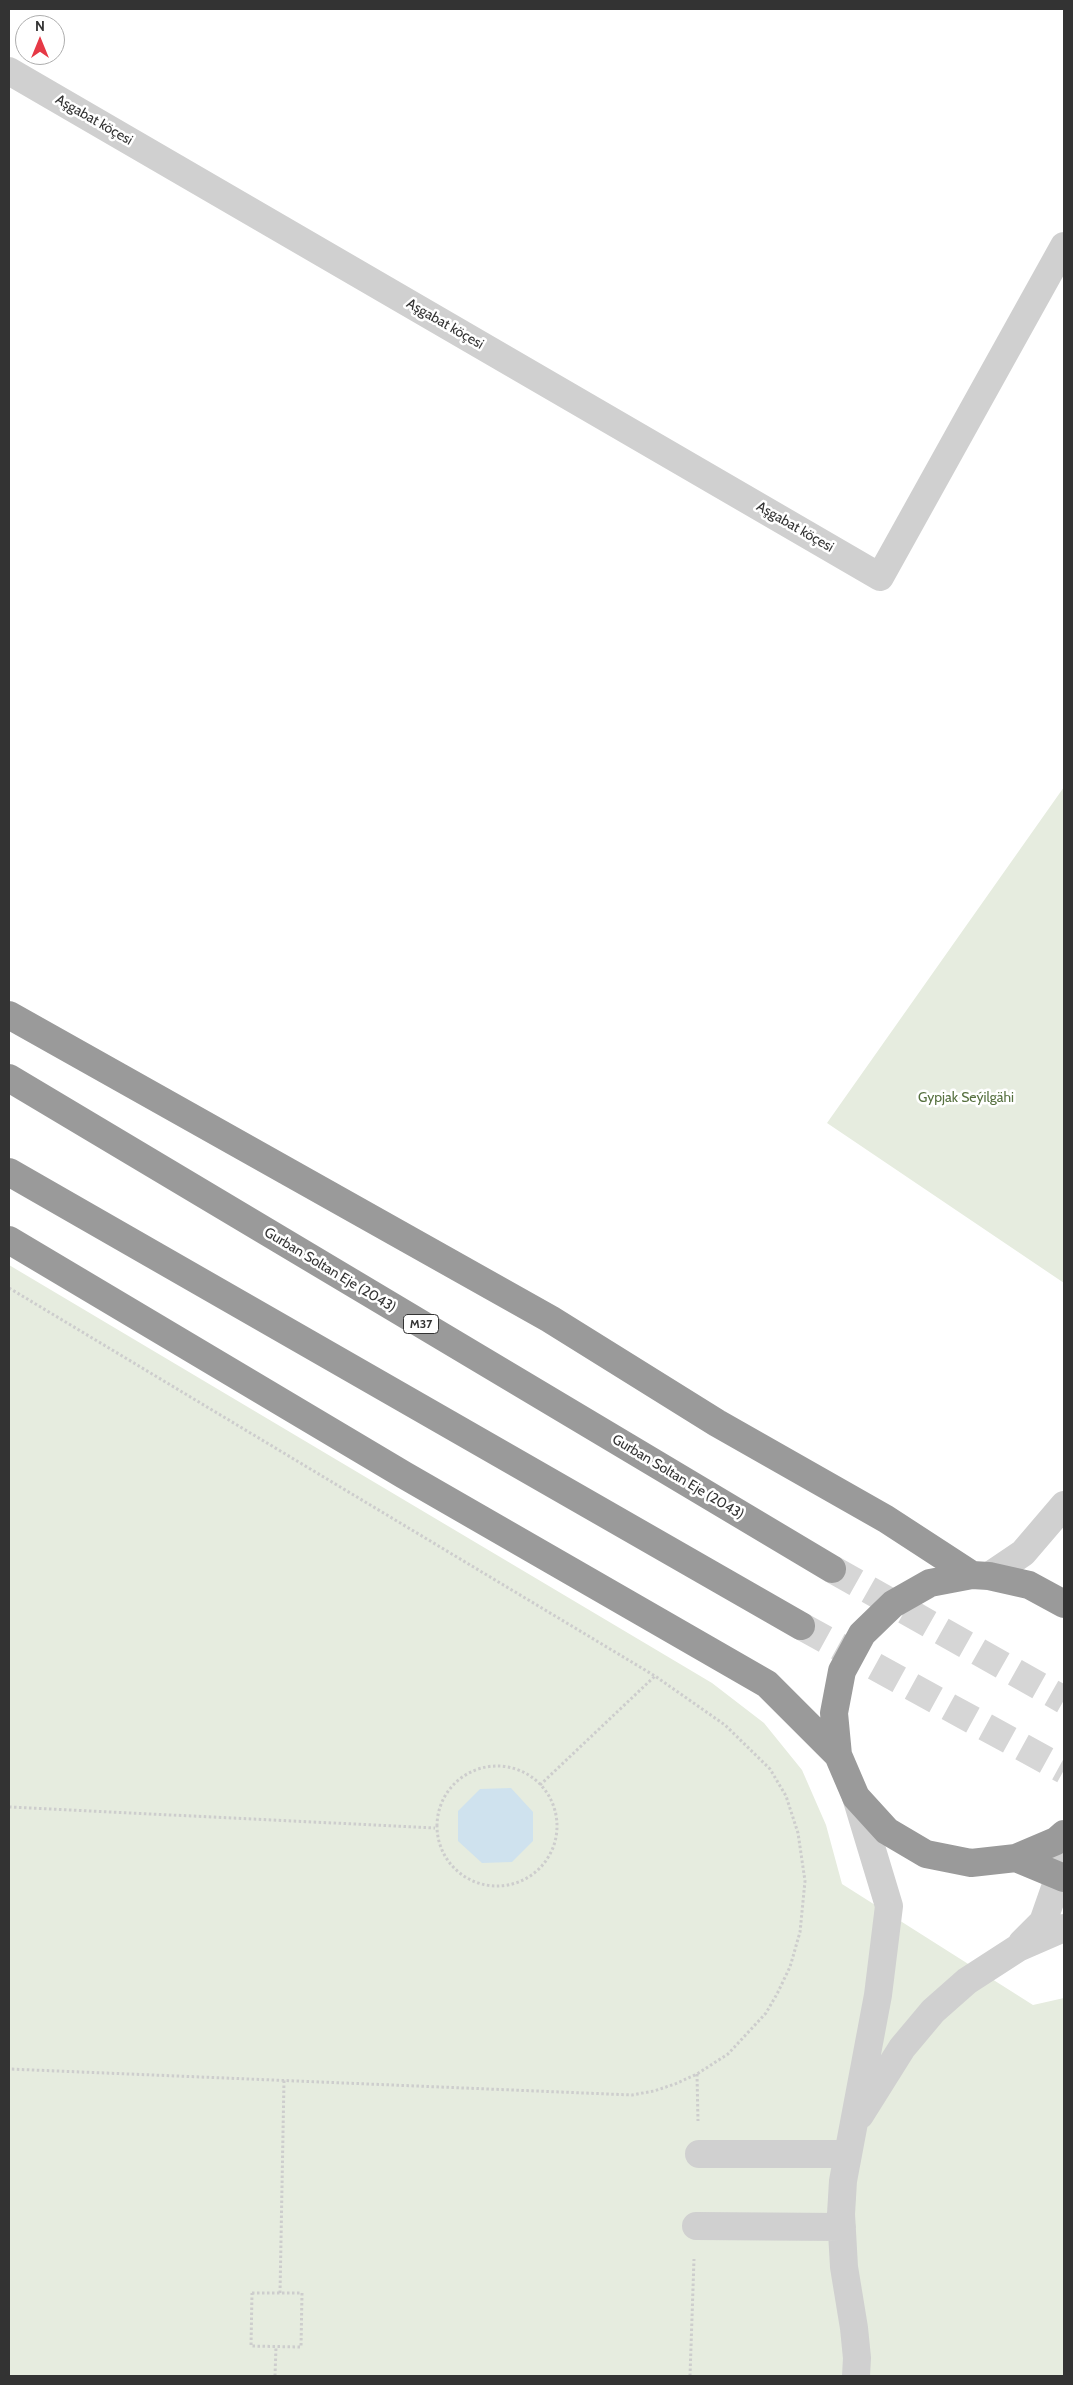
<!DOCTYPE html>
<html>
<head>
<meta charset="utf-8">
<style>
	body { margin:0 }
	#map { position:relative; width:1073px; height:2385px; overflow:hidden; background:#fff; font-family:Cabin,sans-serif }
	canvas { display:block }
	.frame { position:absolute; inset:0; border:10px solid #333; pointer-events:none }
	.north { position:absolute; left:15px; top:15px; width:50px; height:50px; box-sizing:border-box; background:#fff; border:1px solid #adadad; border-radius:50%; rotate:0deg; font-size:14px; font-weight:700; line-height:20px; text-align:center; color:#333 }
	.north::after { content:''; display:block; margin:auto; width:18px; height:22px; background:#e63946; clip-path:polygon(50% 0,100% 100%,50% 72%,0 100%) }
</style>
</head>
<body>
<div id="map">
<canvas width="1073" height="2385"></canvas>
<div class="frame"></div>
<div class="north">N</div>
</div>
<script>
const ctx = document.querySelector('canvas').getContext('2d');
ctx.lineJoin = 'round';
function fill(path, color) { ctx.fillStyle = color; ctx.fill(path, 'evenodd'); }
const toPath = rows => new Path2D(rows.map(r => 'M' + r).join(''));
function strokePath(path, color, width, dash) { ctx.strokeStyle = color; ctx.lineWidth = width; ctx.lineCap = dash ? 'butt' : 'round'; ctx.setLineDash(dash || []); ctx.stroke(path); }
function drawText(font, color, halo, rows, align = 'center') {
  ctx.font = font + ' Cabin,sans-serif'; ctx.lineWidth = 5; ctx.setLineDash([]); ctx.textBaseline = 'middle'; ctx.strokeStyle = halo; ctx.fillStyle = color; for (const [text, x, y, turn = 0] of rows) {
    ctx.save(); ctx.translate(x, y); ctx.rotate((+turn || 0) * Math.PI / 180); ctx.textAlign = isNaN(turn) ? turn : align; if (halo) ctx.strokeText(text, 0, 0); ctx.fillText(text, 0, 0); ctx.restore();
  }
}
fill(toPath([
	[1064,787,1064,1283,827,1123],
	[9,1265,712,1683,764,1723,802,1770,826,1825,842,1884,1033,2005,1064,1998,1064,2376,9,2376]
]), '#e6ecdf');
fill(toPath([
	[511,1788,533,1812,533,1841,512,1862,482,1863,458,1841,458,1811,480,1789]
]), '#cfe2ee');
strokePath(toPath([
	[832,1569,1064,1700],
	[801,1626,1064,1770]
]), '#d6d6d6', 28, [28, 14]);
strokePath(toPath([
	[9,1288,655,1676,725,1725,770,1769,786,1796,798,1833,805,1881,800,1932,790,1967,777,1994,766,2013,728,2054,697,2074,675,2084,654,2091,632,2095,9,2069],
	'437 1826a60 60 0 1 1 120 0a60 60 0 1 1-120 0Z',
	[540,1785,655,1676],
	[9,1807,435,1828],
	[697,2074,698,2121],
	[252,2293,302,2293,301,2347,251,2346,252,2293],
	[280,2293,284,2080],
	[275,2376,276,2347],
	[690,2376,694,2259]
]), '#cdcdcd', 3, [2.5, 2.5]);
strokePath(toPath([
	[9,71,880,577,1064,246],
	[989,1576,1023,1553,1064,1505],
	[1022,1943,1043,1922,1064,1862],
	[860,2115,902,2048,933,2011,967,1981,1018,1948,1064,1928],
	[699,2154,846,2154],
	[696,2226,842,2227],
	[856,2376,857,2358,854,2328,844,2267,841,2214,843,2181,878,1995,889,1906,856,1797]
]), '#d0d0d0', 28);
strokePath(toPath([
	[9,1015,550,1319,717,1423,886,1519,972,1575],
	[9,1078,832,1569],
	[9,1172,801,1626],
	[9,1240,404,1475,767,1684,838,1755],
	[1064,1604,1029,1585,989,1576,972,1575,930,1583,893,1604,862,1634,842,1671,834,1713,838,1755,856,1797,887,1831,926,1854,971,1863,1016,1858,1056,1841,1064,1834],
	[1016,1858,1064,1878]
]), '#9a9a9a', 28);
for (const [x, y, w] of [
	[421,1324,35]
]) { const box = new Path2D(); box.roundRect(x - w / 2, y - 9.5, w, 19, 4); ctx.fillStyle = '#fff'; ctx.fill(box); strokePath(box, '#333', 1); }
drawText('bold 12px', '#333', null, [
	["M37",421,1324]
]);
drawText('14px', '#333', '#fff', [
	["Aşgabat köçesi",94,120,30],
	["Aşgabat köçesi",445,324,30],
	["Aşgabat köçesi",795,527,30],
	["Gurban Soltan Eje (2043)",330,1270,31],
	["Gurban Soltan Eje (2043)",678,1477,31]
]);
drawText('14px', '#56703f', '#fff', [
	["Gypjak Seýilgähi",966,1098]
]);
</script>
</body>
</html>
